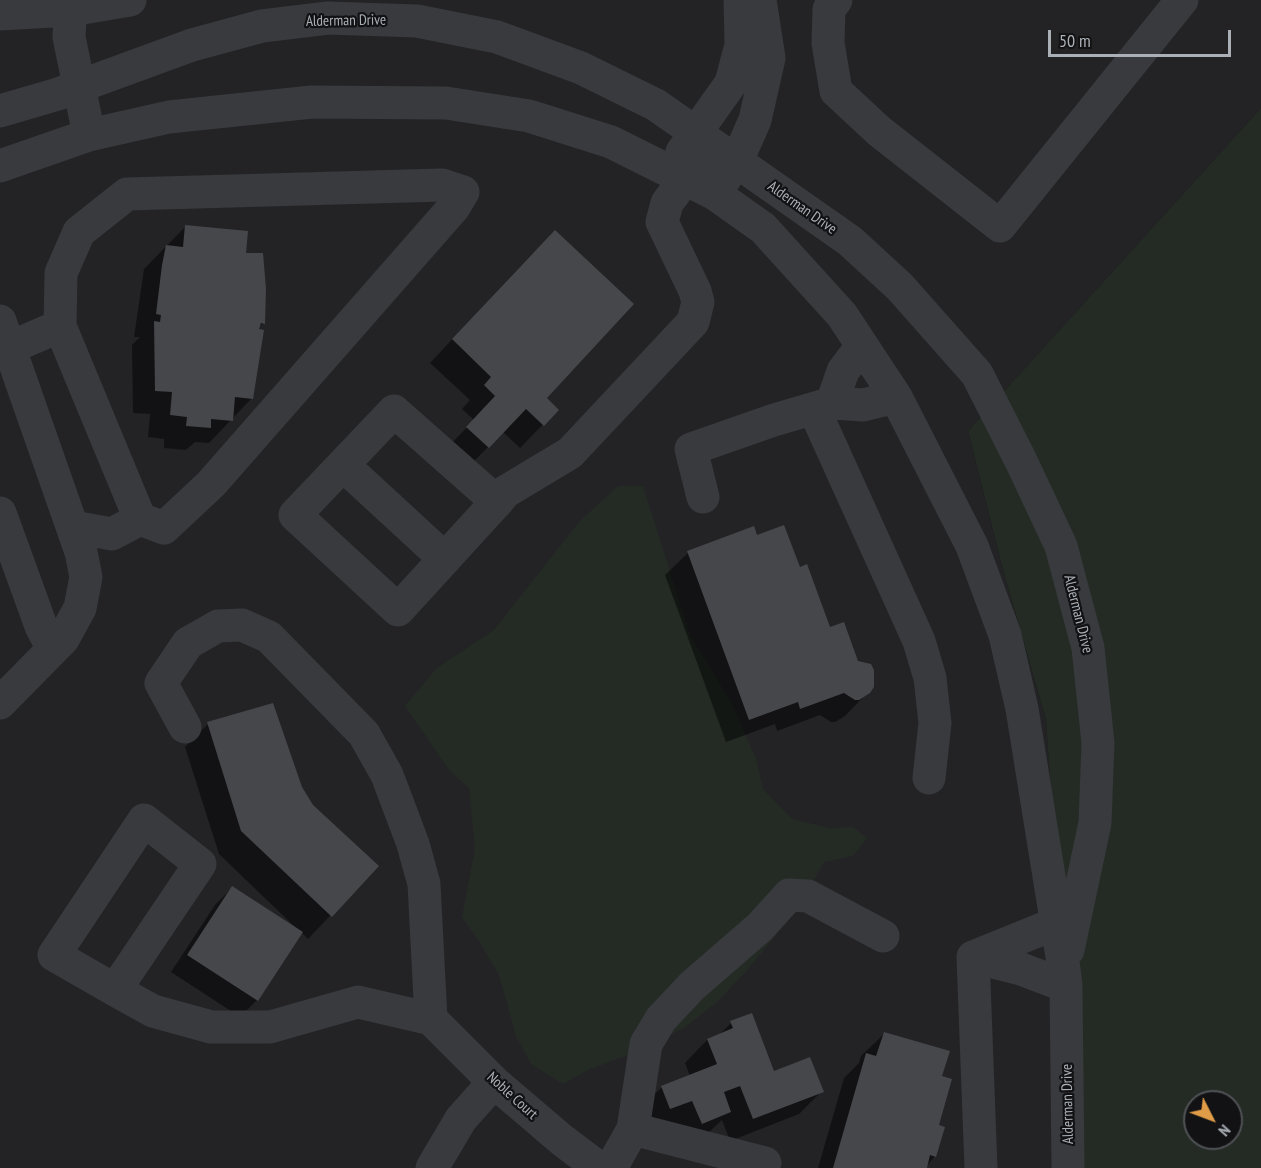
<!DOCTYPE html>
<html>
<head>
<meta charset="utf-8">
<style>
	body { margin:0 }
	#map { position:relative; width:1261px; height:1168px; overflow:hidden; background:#171719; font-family:"PT Sans Narrow",sans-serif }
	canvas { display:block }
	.north { position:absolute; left:1183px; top:1090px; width:60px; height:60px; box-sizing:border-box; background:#121214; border:2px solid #4f5155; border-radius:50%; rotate:132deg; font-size:16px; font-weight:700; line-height:24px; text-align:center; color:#abb0b7 }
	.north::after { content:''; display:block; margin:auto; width:21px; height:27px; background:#e19c47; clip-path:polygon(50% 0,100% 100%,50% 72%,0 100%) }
	.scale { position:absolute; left:1048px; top:30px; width:183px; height:27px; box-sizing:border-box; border:3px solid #abb0b7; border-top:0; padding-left:8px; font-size:18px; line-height:21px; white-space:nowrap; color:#abb0b7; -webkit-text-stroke:4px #121214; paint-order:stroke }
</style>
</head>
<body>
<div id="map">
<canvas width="1261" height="1168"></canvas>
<div class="north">N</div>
<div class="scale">50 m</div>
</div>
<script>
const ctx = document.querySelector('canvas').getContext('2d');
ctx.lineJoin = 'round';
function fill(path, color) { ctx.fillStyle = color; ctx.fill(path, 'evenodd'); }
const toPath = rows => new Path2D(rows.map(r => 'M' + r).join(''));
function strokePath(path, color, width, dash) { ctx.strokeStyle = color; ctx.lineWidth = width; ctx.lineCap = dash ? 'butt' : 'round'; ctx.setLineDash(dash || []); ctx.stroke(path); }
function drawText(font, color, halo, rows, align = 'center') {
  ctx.font = font + ' "PT Sans Narrow",sans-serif'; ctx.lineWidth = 4.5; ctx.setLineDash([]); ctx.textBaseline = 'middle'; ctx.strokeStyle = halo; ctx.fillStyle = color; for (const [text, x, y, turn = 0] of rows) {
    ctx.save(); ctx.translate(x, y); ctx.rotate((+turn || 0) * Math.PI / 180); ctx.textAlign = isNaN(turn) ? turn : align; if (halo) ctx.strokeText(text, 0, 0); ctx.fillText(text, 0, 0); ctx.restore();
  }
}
fill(toPath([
	[0,0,1261,0,1261,108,968,431,1002,566,1046,720,1076,1168,0,1168]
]), '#232326');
fill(toPath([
	[1261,108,1261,1168,1076,1168,1046,720,1002,566,968,431],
	[1195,1102,1231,1102,1231,1138,1195,1138],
	[618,486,643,486,690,635,732,704,756,759,763,789,792,819,829,828,853,827,867,838,853,856,824,862,798,908,749,968,717,1002,684,1028,630,1054,588,1070,563,1084,531,1064,516,1036,499,975,479,941,462,917,475,849,469,788,450,771,405,706,437,668,494,630,579,522]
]), '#242b24');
fill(toPath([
	[185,227,244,255,263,323,258,328,252,398,209,443,195,442,186,450,164,448,164,439,148,437,150,414,133,413,132,345,140,337,134,337,144,269],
	[532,254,545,398,557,410,520,448,503,432,465,470,444,451,474,420,462,409,470,400,430,363],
	[756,536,799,569,830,629,857,662,870,666,874,676,873,687,845,716,835,722,831,722,820,715,777,731,775,724,726,742,665,575,688,553],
	[208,724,300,788,311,806,377,866,308,939,301,932,257,1000,240,1017,171,972,215,905,232,888,296,928,219,854,185,747],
	[731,1023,773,1073,822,1091,799,1114,730,1141,722,1120,707,1134,648,1131,639,1110,662,1087,690,1076,685,1063,707,1040,718,1036],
	[884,1034,941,1077,935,1156,925,1168,818,1168,844,1078,859,1063,861,1056]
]), '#0007');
fill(toPath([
	[185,225,248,231,246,253,263,253,266,289,265,324,261,323,259,329,264,330,253,399,235,397,233,421,211,419,211,428,186,426,187,417,170,415,172,392,155,391,154,321,160,322,161,315,156,314,162,265,166,245,183,247],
	[555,230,634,304,547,398,559,410,544,426,526,409,489,448,466,427,495,396,484,385,491,377,452,339],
	[784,525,800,567,807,564,830,627,844,622,858,661,871,664,874,670,874,687,870,693,859,700,855,700,844,693,800,709,798,702,749,720,687,551,754,526,757,535],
	[273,703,302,787,313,805,379,866,332,917,241,831,207,722],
	[232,886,303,932,258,1001,187,955],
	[752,1013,774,1071,810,1057,824,1092,753,1119,740,1086,724,1092,731,1112,702,1124,692,1101,670,1109,661,1086,717,1064,707,1039,733,1028,730,1021],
	[884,1032,950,1051,942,1076,952,1079,939,1125,945,1127,936,1157,930,1155,927,1168,833,1168,866,1053,876,1056]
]), '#46474b');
strokePath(toPath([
	[71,0,69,37,89,135],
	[836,0,829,9,828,43,836,91,879,131,1000,226,1182,0],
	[0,14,71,10,130,0],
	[0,111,58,94,192,45,262,26,328,18,417,21,497,37,581,68,656,105,850,241,900,287,977,374,1021,461,1061,546,1088,648,1098,743,1095,823,1068,950],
	[682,152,731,83,741,45,740,0],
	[0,166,89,135,169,117,312,102,446,103,529,116,611,142,715,194,763,228,842,315,896,397,972,546,1005,635,1022,709,1064,969,1066,986,1068,1168],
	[724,180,736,163,755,120,769,58,761,6,755,0],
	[0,321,81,552,86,577,80,608,63,639,0,703],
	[60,326,140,519,112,534,73,527],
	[9,348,60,326,61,273,79,232,127,194,442,185,463,192,454,207,211,484,164,528,140,519],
	[832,403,843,371,862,346],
	[814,409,919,641,930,678,935,723,929,778],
	[343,465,445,559],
	[703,497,691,449,774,420,832,403,863,405,896,397],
	[497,502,394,411,295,515,398,610,493,506,497,502,505,492,570,453,693,322,698,302,695,291,662,222,667,203,698,162],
	[0,513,41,626,53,649],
	[185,727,161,683,188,643,218,626,242,625,269,637,364,734,387,775,413,844,424,884,431,1019],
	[973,957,981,1168],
	[973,957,1021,969,1066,986],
	[973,957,1057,923],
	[115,990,200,864,144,820,54,955,115,990,153,1011,211,1027,270,1027,358,1002,431,1019],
	[431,1019,494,1082,562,1140,599,1168],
	[633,1129,765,1163],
	[432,1168,461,1119,494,1082],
	[611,1168,633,1129,646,1044,661,1019,692,986,760,927,789,895,808,896,883,936]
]), '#383a3d', 33);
drawText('15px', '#abb0b7', '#121214', [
	["Alderman Drive",346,21,-1],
	["Alderman Drive",802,208,35],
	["Alderman Drive",1078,614,76],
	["Noble Court",512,1096,42],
	["Alderman Drive",1068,1104,-91]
]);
</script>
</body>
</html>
